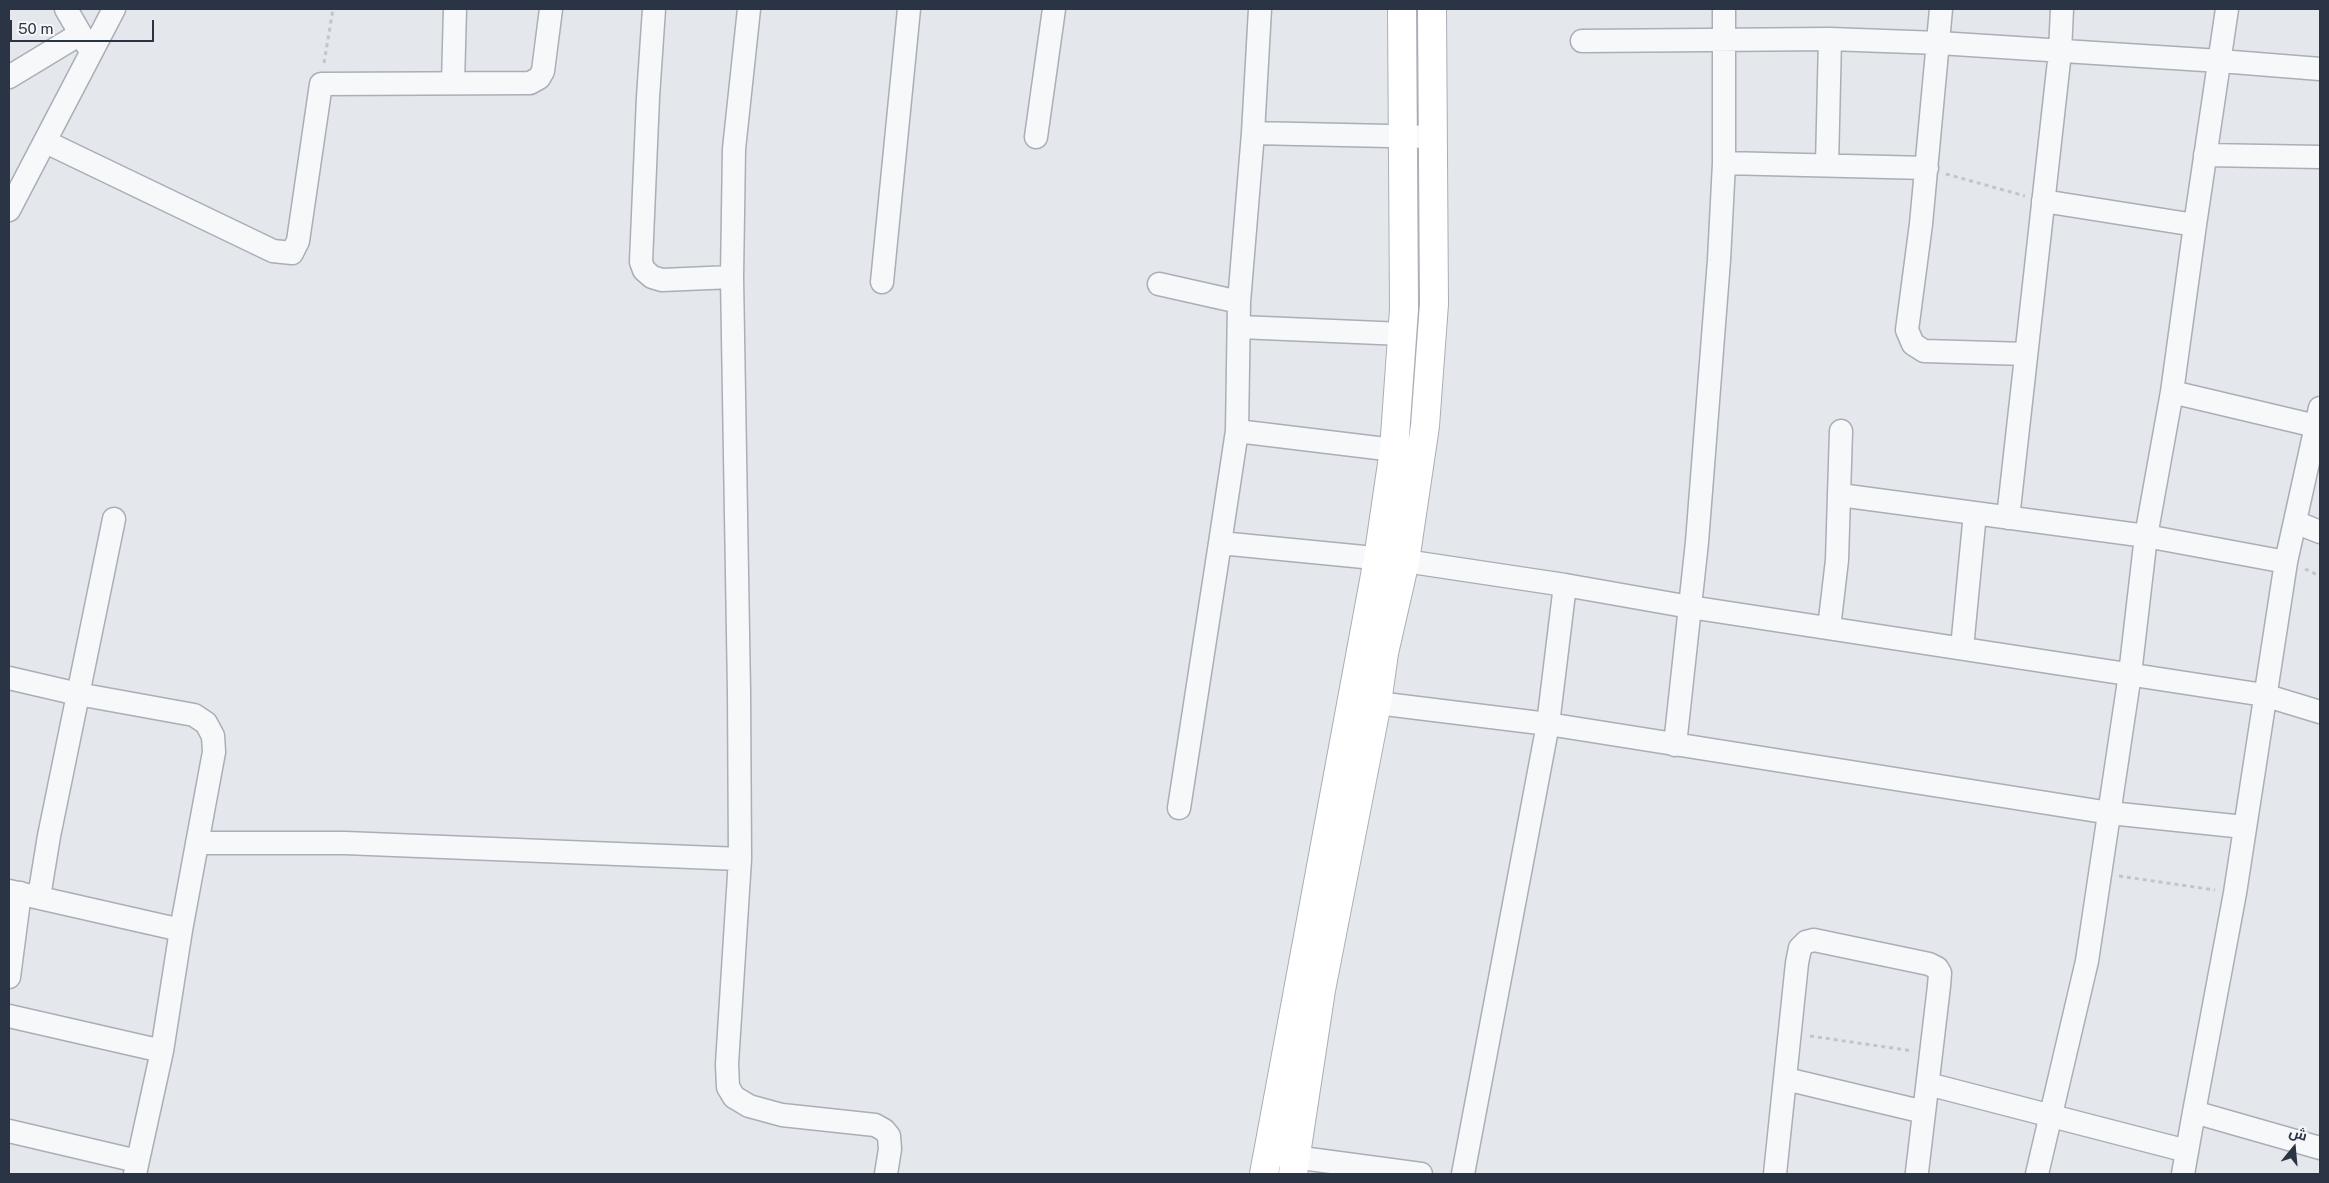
<!DOCTYPE html>
<html>
<head>
<meta charset="utf-8">
<style>
	body { margin:0 }
	#map { position:relative; width:2329px; height:1183px; overflow:hidden; background:#e4e7ec; font-family:"Public Sans",Cairo,sans-serif }
	canvas { display:block }
	.frame { position:absolute; inset:0; border:10px solid #2b3445; pointer-events:none }
	.north { position:absolute; left:2269px; top:1123px; width:50px; height:50px; -webkit-text-stroke:4px #f4f6f9; paint-order:stroke; rotate:17deg; font-size:14px; font-weight:700; line-height:20px; text-align:center; color:#2b3445 }
	.north::after { content:''; display:block; margin:auto; width:18px; height:22px; background:#2b3445; clip-path:polygon(50% 0,100% 100%,50% 72%,0 100%) }
	.scale { position:absolute; left:10px; top:20px; width:144px; height:22px; box-sizing:border-box; border:2px solid #2b3445; border-top:0; padding-left:6px; font-size:15px; line-height:18px; white-space:nowrap; color:#2b3445; -webkit-text-stroke:4px #f4f6f9; paint-order:stroke }
</style>
</head>
<body>
<div id="map">
<canvas width="2329" height="1183"></canvas>
<div class="frame"></div>
<div class="north">ش</div>
<div class="scale">50 m</div>
</div>
<script>
const ctx = document.querySelector('canvas').getContext('2d');
ctx.lineJoin = 'round';
const toPath = rows => new Path2D(rows.map(r => 'M' + r).join(''));
function strokePath(path, color, width, dash) { ctx.strokeStyle = color; ctx.lineWidth = width; ctx.lineCap = dash ? 'butt' : 'round'; ctx.setLineDash(dash || []); ctx.stroke(path); }
const minor = toPath([
	[66,9,87,45],
	[654,9,648,97,641,262,644,270,652,277,662,280,732,277],
	[1260,9,1253,133,1239,302,1237,431,1220,543,1405,561,1565,585,1690,607,2264,695,2320,712],
	[1941,9,1921,224,1907,330,1913,344,1924,351,2026,354],
	[2227,9,2195,225,2172,392,2320,427],
	[1582,41,1830,39,1939,43,2220,61,2320,69],
	[9,77,80,34],
	[453,83,455,9],
	[1253,133,1434,137],
	[1036,137,1054,9],
	[46,142,273,251,292,253,298,241,321,84,530,83,539,78,543,71,551,9],
	[2205,155,2320,157],
	[1724,163,1927,168],
	[1827,165,1830,39],
	[2043,201,2195,225],
	[9,210,114,9],
	[882,282,909,9],
	[1159,284,1239,302],
	[1240,327,1403,334],
	[2320,408,2286,562,2235,893,2194,1112,2320,1148],
	[1237,431,1394,450],
	[1840,495,2146,536,2286,562],
	[2008,518,2060,52,2062,9],
	[2295,522,2320,532],
	[1829,628,1837,560,1841,431],
	[1962,648,1975,513],
	[9,678,78,694,194,715,206,723,213,736,214,752,181,930,162,1051],
	[1377,703,1548,724,2110,813,2244,827],
	[1675,745,1697,542,1719,260,1724,163,1724,9],
	[1179,808,1220,543],
	[197,843,345,843,740,859,739,692,732,277,734,149,749,9],
	[740,859,727,1064,728,1087,734,1097,749,1106,782,1115,875,1125,884,1130,889,1136,890,1149,886,1174],
	[9,891,181,930],
	[39,897,49,836,114,519],
	[9,977,20,893],
	[9,1016,162,1051,135,1174],
	[1786,1079,1924,1112],
	[1928,1084,2187,1151],
	[9,1131,137,1161],
	[1279,1155,1421,1174],
	[1463,1174,1548,724,1565,585],
	[1775,1174,1797,963,1800,948,1806,942,1814,940,1929,964,1937,968,1940,973,1939,986,1917,1172],
	[2037,1174,2087,961,2130,674,2146,536,2172,392],
	[2183,1174,2194,1112]
]);
const secondary = toPath([
	[1264,1174,1378,559,1394,450,1404,309,1402,9],
	[1293,1174,1321,990,1377,703,1384,653,1405,561,1425,426,1434,304,1432,9]
]);
strokePath(minor, '#a9aeb7', 25);
strokePath(secondary, '#a9aeb7', 30);
strokePath(toPath([
	[324,63,333,9],
	[1946,174,2025,196],
	[2305,569,2320,576],
	[2119,876,2215,890],
	[1810,1036,1913,1051]
]), '#c2c5cb', 3, [4, 4]);
strokePath(minor, '#f7f8fa', 22);
strokePath(secondary, '#fff', 28);
</script>
</body>
</html>
